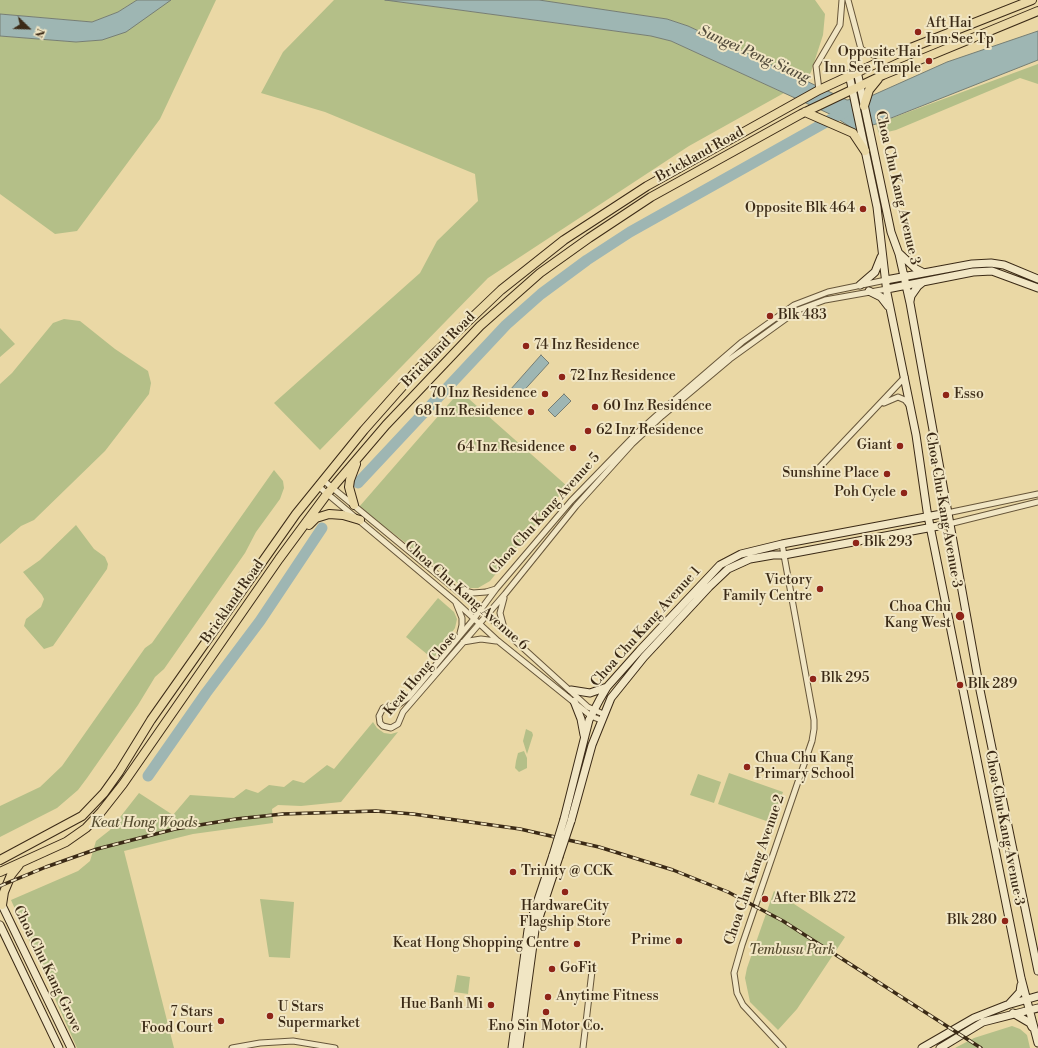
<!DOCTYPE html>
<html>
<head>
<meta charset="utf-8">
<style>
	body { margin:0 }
	#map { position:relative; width:1038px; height:1048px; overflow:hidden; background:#ead8a5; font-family:"Libre Bodoni",serif }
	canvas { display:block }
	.north { position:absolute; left:8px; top:8px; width:40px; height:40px; -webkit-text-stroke:3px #f1e6c4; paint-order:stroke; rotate:113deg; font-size:11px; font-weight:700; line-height:16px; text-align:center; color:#3b2a16 }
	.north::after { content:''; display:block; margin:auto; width:14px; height:18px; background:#3b2a16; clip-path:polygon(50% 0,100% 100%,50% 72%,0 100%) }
</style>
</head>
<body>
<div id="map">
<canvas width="1038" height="1048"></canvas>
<div class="north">N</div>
</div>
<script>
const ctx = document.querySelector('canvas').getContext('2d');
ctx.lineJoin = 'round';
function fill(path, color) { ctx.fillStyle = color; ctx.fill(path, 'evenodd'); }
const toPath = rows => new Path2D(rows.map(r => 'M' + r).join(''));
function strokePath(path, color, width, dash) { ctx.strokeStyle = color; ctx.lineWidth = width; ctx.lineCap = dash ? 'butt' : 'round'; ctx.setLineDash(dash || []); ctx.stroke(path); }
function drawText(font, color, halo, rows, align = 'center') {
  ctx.font = font + ' "Libre Bodoni",serif'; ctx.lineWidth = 4; ctx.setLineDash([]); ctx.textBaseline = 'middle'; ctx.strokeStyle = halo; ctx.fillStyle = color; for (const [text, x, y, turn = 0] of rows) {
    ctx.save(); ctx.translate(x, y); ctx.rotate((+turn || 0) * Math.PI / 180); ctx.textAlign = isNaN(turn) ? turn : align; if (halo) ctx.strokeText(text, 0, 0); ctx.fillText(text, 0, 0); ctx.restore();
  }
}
fill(toPath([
	[0,0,137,0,118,12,92,22,0,14],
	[171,0,216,0,160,119,77,231,55,234,0,194,0,36,76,42,102,40,151,13],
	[334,0,385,0,652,36,671,41,784,93,689,146,488,278,320,450,274,403,420,273,437,241,478,201,475,174,325,112,261,93,283,52],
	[539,0,815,0,825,14,823,35,811,72,805,81,688,26,667,19],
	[1038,64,1038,84,1020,78,896,130,879,134,876,124],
	[64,319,80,321,115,349,148,371,151,383,149,394,105,451,34,520,21,526,0,544,0,384,12,373,53,323],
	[0,328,15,344,0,357],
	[460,391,567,486,490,581,478,588,464,588,359,507],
	[274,470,283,481,284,488,280,499,256,532,245,553,164,669,155,677,138,705,87,778,78,790,57,808,0,837,0,806,40,787,62,766,145,648,152,643],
	[76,525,94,549,105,557,108,564,107,569,53,646,44,649,24,626,26,619,41,607,44,599,42,595,23,572,40,560],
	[438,598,454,612,457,619,455,628,433,659,406,637],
	[373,722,377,728,384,733,391,734,398,732,341,802,301,806,278,805,272,809,273,823,193,834,124,851,174,1048,77,1048,11,900,78,871,90,861,96,841,110,830,139,793,173,815,190,795,234,798,246,789,258,793,269,785,284,787,293,780,304,783,327,765,334,769],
	[526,729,532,732,533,735,527,754,523,741],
	[524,751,527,758,527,768,519,772,515,768,516,761,518,753],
	[729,773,783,792,772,823,718,804],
	[698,774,721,782,714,803,690,795],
	[774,891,845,937,797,1009,778,1030,750,1002,745,978,747,968],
	[260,899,294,902,290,958,269,957],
	[457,975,470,977,468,994,454,992],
	[1012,1026,1020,1029,1027,1035,1030,1048,955,1048,974,1038]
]), '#b4bf88');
const water = toPath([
	[137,0,171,0,126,32,102,40,76,42,0,36,0,14,92,22,118,12,137,0],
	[385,0,539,0,667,19,688,26,847,100,871,96,947,62,1038,31,1038,60,876,124,855,130,832,115,671,41,651,36,586,27,385,0],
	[541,355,549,363,518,397,510,390,541,355],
	[564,394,571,401,555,417,548,410,564,394]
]);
fill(water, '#9eb6b3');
strokePath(water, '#767e74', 1);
strokePath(toPath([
	[358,483,506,325,541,294,587,260,630,232,844,112],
	[148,776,206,693,260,621,322,528]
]), '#9eb6b3', 11);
const street = toPath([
	[848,0,861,49,870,54,886,58],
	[819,90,816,66,840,25,842,0],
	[886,280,828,292,794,305,742,342,656,416,638,432,571,501,496,589,473,620,409,697,398,705,383,708,379,716,380,723,383,726,391,728,398,724,403,712,505,594,576,506,632,444,662,416,730,359,798,310,825,300,887,289],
	[884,403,898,397,905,400,909,405],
	[818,469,905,377],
	[323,480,490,618,588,707,603,714],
	[318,486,456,602,498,641,591,716,601,720],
	[947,513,1038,494],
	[949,524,1038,502],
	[782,544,814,720,814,729,812,741,742,945,734,973,737,993,743,1005,783,1048],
	[457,589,473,593,486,592,496,589],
	[504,598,500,613,504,628],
	[456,603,462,618,462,625,460,633],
	[463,642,481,639,496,641],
	[232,1048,260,1043,293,1041,335,1048],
	[583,1048,592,971]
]);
const secondary = toPath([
	[857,71,891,232,899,254,910,303,980,690,1038,971],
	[849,74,877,207,887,293,916,435,927,511,1021,978,1038,1043],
	[900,254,916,269,922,272],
	[886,280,972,264,991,263,1004,265,1038,279],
	[860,285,875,272,881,257],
	[887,289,973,272,992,271,1038,288],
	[869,291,881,297,888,306],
	[910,301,911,296,918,286,923,282],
	[571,690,590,693,607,687],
	[574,701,581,719,584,735],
	[564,819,589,720,600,699,607,687,640,650,720,565,741,554,782,544,947,513],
	[571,821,592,745,611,698,644,657,709,587,728,569,750,559,773,555,784,555,949,524],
	[0,901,71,1048],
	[0,925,59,1048],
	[1009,1004,1020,992,1021,985],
	[1013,1013,1030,1023,1032,1027],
	[512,1048,528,930,553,855],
	[519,1048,535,930,559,857],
	[922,1048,974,1018,1007,1005,1038,996],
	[940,1048,983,1022,1038,1008]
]);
const primary = toPath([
	[864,106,869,90,878,79],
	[805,112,853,133,865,151],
	[354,505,349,487,350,480,356,464],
	[309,525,316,518,329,514,343,515,360,520],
	[0,860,82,816,104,793,119,772,151,720,296,514,364,430,417,370,501,290,564,240,647,186,819,90,903,51,1032,0],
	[0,872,66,842,86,828,101,812,123,784,279,559,327,494,386,425,480,326,540,273,589,238,651,197,801,114,883,75,1038,11],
	[2,905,4,892,11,875,19,865]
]);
strokePath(street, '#67563a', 7);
strokePath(secondary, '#3b2a16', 9);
strokePath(primary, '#3b2a16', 10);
strokePath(street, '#f1e6c4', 5);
strokePath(secondary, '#f1e6c4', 7);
strokePath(primary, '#ead8a5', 8);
const rail = toPath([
	[0,886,46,867,97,849,175,829,236,819,283,814,376,811,413,814,520,829,599,847,673,870,728,892,783,921,981,1048]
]);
strokePath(rail, '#3b2a16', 3.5);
strokePath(rail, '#f1e6c4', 2, [6]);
const secondaryBridge = toPath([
	[553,855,564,819],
	[559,857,571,821]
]);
strokePath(secondaryBridge, '#3b2a16', 9, []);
strokePath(secondaryBridge, '#f1e6c4', 7);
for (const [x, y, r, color] of [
	[918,32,4,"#8f2418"],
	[929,61,4,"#8f2418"],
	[863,209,4,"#8f2418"],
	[770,316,4,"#8f2418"],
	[526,346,4,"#8f2418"],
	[562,377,4,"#8f2418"],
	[545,394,4,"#8f2418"],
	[946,395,4,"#8f2418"],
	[595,407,4,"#8f2418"],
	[531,412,4,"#8f2418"],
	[588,431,4,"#8f2418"],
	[900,446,4,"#8f2418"],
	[573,448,4,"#8f2418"],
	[887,474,4,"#8f2418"],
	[904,493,4,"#8f2418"],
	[856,543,4,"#8f2418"],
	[820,589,4,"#8f2418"],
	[960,616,5,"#8f2418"],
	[813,679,4,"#8f2418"],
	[960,685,4,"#8f2418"],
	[747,767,4,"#8f2418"],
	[513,872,4,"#8f2418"],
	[565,892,4,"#8f2418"],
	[765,899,4,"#8f2418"],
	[1005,921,4,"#8f2418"],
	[679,941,4,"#8f2418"],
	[577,944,4,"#8f2418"],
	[552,969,4,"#8f2418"],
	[548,997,4,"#8f2418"],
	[491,1005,4,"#8f2418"],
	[546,1012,4,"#8f2418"],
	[270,1016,4,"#8f2418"],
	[221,1021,4,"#8f2418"]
]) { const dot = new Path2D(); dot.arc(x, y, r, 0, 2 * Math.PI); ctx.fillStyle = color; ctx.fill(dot); strokePath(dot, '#f1e6c4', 1.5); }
drawText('14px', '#3b2a16', '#f1e6c4', [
	["Aft Hai",926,24],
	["Inn See Tp",926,40],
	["Opposite Hai",921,53,"right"],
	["Inn See Temple",921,69,"right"],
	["Opposite Blk 464",855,209,"right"],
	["Blk 483",778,316],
	["74 Inz Residence",534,346],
	["72 Inz Residence",570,377],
	["70 Inz Residence",537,394,"right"],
	["Esso",954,395],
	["60 Inz Residence",603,407],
	["68 Inz Residence",523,412,"right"],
	["62 Inz Residence",596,431],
	["Giant",892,446,"right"],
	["64 Inz Residence",565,448,"right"],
	["Sunshine Place",879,474,"right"],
	["Poh Cycle",896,493,"right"],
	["Blk 293",864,543],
	["Victory",812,581,"right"],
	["Family Centre",812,597,"right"],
	["Choa Chu",951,608,"right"],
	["Kang West",951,624,"right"],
	["Blk 295",821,679],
	["Blk 289",968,685],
	["Chua Chu Kang",755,759],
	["Primary School",755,775],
	["Trinity @ CCK",521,872],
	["After Blk 272",773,899],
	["HardwareCity",565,907,"center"],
	["Flagship Store",565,923,"center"],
	["Blk 280",997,921,"right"],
	["Prime",671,941,"right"],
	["Keat Hong Shopping Centre",569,944,"right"],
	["GoFit",560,969],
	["Anytime Fitness",556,997],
	["Hue Banh Mi",483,1005,"right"],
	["U Stars",278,1008],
	["Supermarket",278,1024],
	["7 Stars",213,1013,"right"],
	["Food Court",213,1029,"right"],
	["Eno Sin Motor Co.",546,1027,"center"]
], 'left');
drawText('14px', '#3b2a16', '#f1e6c4', [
	["Brickland Road",700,155,-29],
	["Choa Chu Kang Avenue 3",897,188,77],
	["Brickland Road",439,350,-46],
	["Choa Chu Kang Avenue 3",943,510,80],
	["Choa Chu Kang Avenue 5",545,514,-48],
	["Choa Chu Kang Avenue 6",466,596,41],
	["Brickland Road",233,602,-55],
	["Choa Chu Kang Avenue 1",646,627,-48],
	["Keat Hong Close",421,674,-50],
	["Choa Chu Kang Avenue 3",1004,828,79],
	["Choa Chu Kang Avenue 2",755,870,-71],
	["Choa Chu Kang Grove",47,969,64]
]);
drawText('italic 14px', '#594f32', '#f1e6c4', [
	["Keat Hong Woods",144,824],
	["Tembusu Park",792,951]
]);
drawText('italic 15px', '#544d3d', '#f1e6c4', [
	["Sungei Peng Siang",754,55,24]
]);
</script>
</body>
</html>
